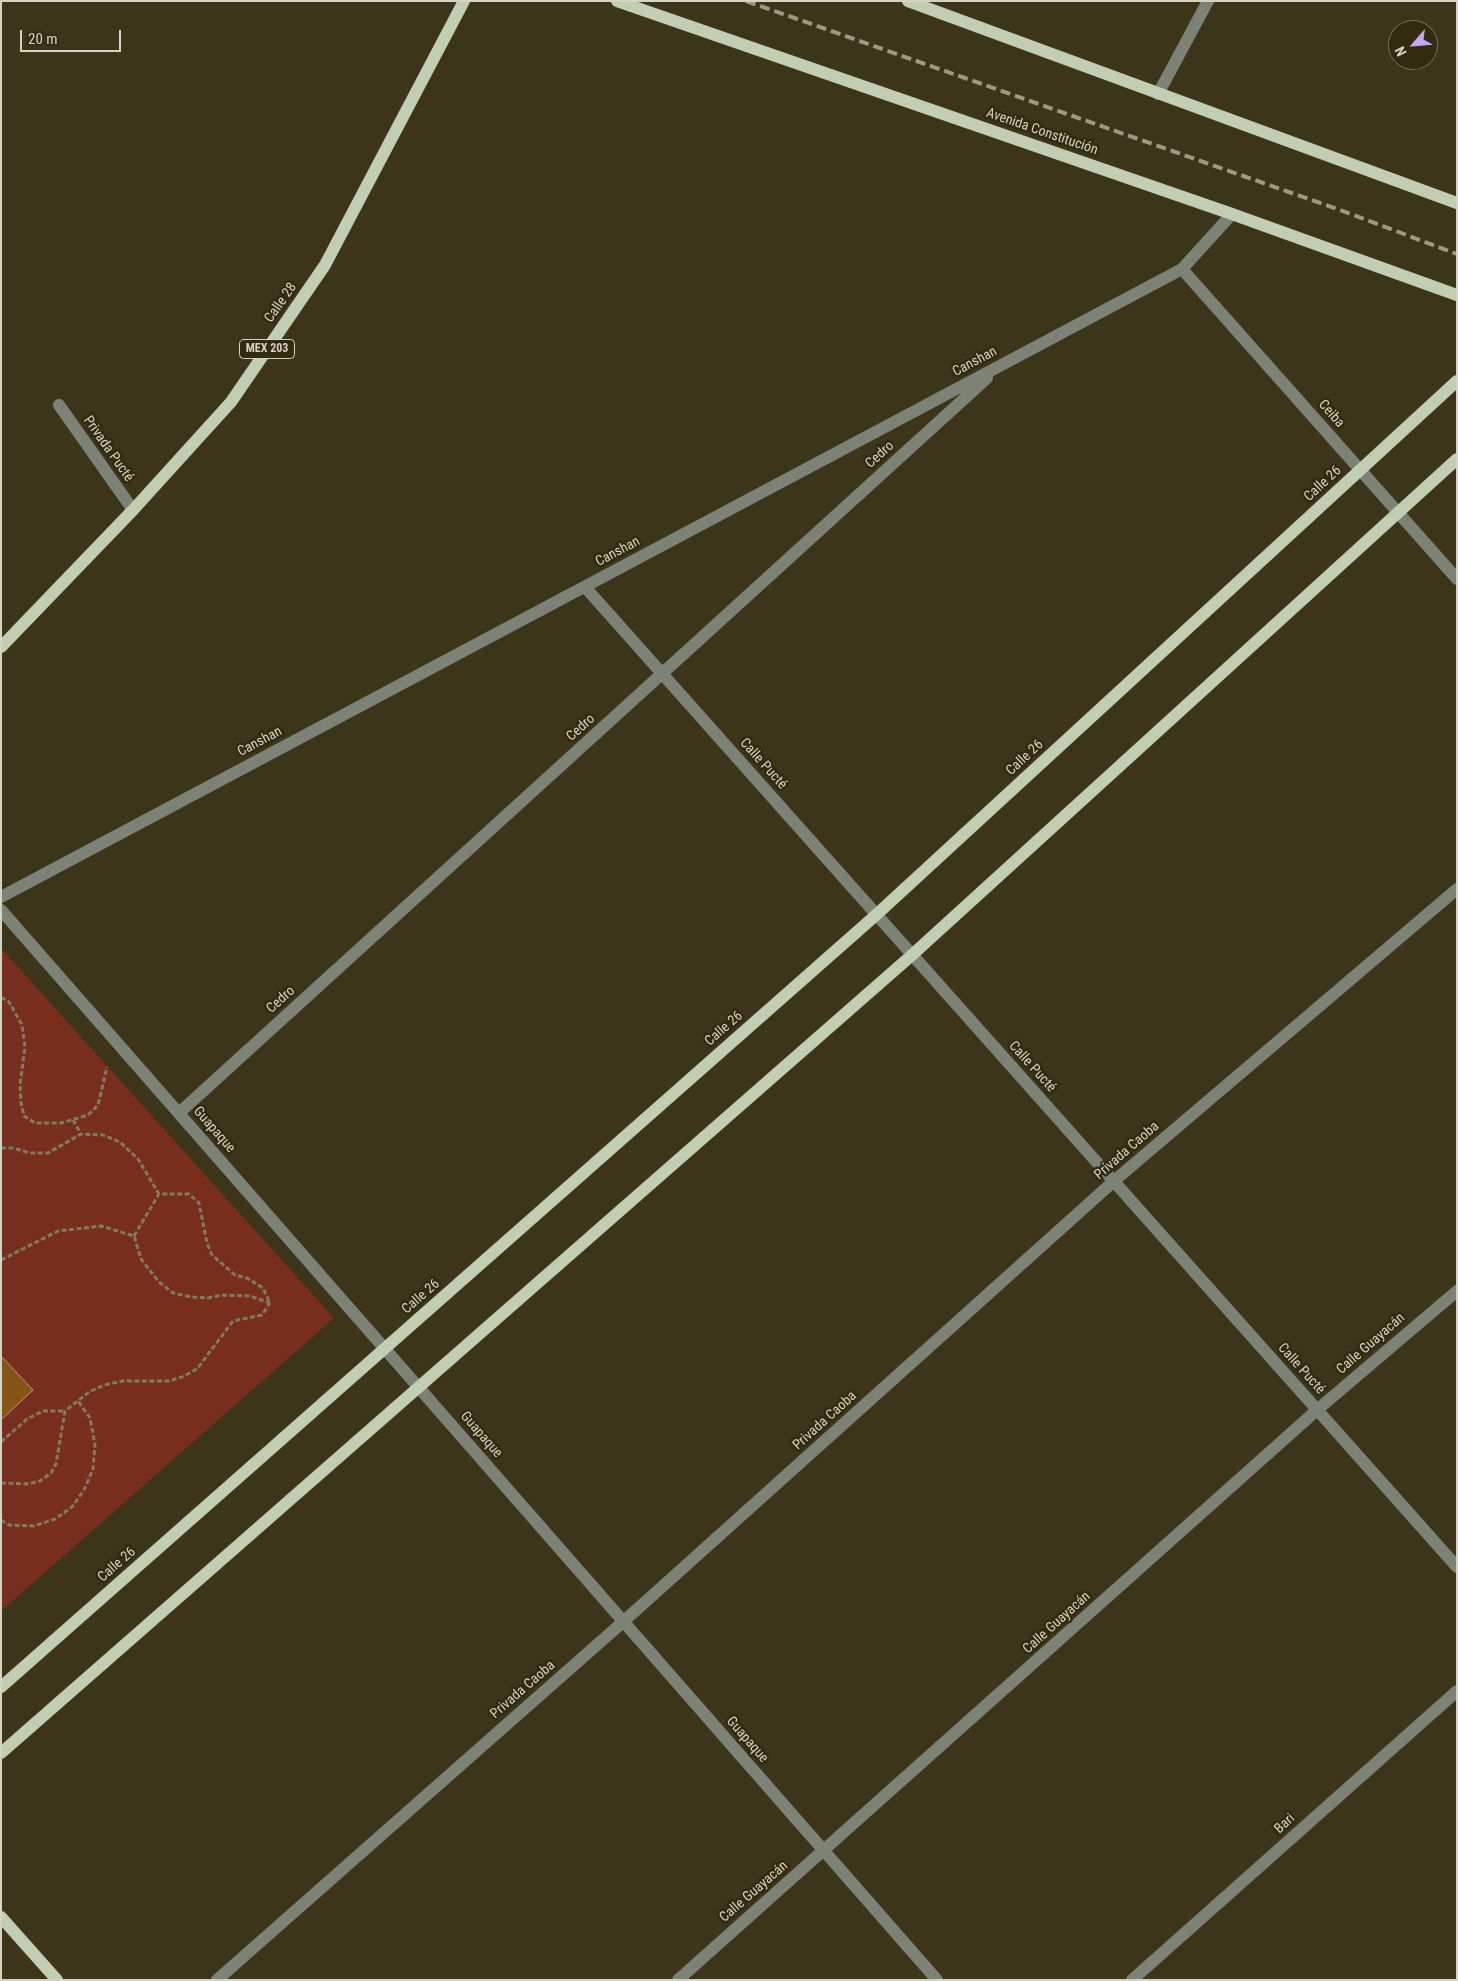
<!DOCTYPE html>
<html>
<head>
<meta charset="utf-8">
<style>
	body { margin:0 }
	#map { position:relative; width:1458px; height:1981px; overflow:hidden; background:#3c3519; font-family:"Roboto Condensed",sans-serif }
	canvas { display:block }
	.frame { position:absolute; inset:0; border:2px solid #d7d3c3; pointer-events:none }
	.north { position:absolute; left:1388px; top:20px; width:50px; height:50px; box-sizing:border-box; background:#322b0f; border:1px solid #746e57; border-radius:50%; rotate:243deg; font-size:14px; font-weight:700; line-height:20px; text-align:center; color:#d7d3c3 }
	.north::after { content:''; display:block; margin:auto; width:18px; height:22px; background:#c3a7f2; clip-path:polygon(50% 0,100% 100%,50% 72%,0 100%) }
	.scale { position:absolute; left:20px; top:30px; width:101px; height:22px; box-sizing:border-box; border:2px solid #d7d3c3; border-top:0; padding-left:6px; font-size:15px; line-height:18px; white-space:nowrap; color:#d7d3c3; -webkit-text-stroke:4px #322b0f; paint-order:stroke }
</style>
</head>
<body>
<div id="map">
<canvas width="1458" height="1981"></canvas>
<div class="frame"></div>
<div class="north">N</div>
<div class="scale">20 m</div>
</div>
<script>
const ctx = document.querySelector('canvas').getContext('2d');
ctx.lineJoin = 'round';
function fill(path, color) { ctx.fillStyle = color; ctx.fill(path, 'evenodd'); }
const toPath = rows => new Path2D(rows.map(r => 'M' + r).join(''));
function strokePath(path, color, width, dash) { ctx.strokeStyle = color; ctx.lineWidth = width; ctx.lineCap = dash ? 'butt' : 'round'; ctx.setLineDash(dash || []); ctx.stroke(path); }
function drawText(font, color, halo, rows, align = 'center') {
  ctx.font = font + ' "Roboto Condensed",sans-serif'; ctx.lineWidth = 5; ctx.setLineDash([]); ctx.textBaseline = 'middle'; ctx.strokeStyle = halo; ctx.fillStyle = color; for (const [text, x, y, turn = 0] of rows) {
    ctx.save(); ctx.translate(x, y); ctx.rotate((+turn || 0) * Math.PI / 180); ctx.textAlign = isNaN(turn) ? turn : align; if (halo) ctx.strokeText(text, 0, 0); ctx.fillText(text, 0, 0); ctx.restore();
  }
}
fill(toPath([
	[1,948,334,1318,1,1611]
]), '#782e1d');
const building = toPath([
	[1,1356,33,1390,1,1420,1,1356]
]);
fill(building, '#875417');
strokePath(building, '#b49b83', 1);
strokePath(toPath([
	[1,997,9,1002,22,1025,25,1047,20,1085,21,1103,24,1116,35,1123,61,1123,88,1115,98,1105,107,1067],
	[73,1120,81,1134],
	[1,1148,13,1148,30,1153,48,1153,81,1134,103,1135,120,1142,138,1159,159,1194,189,1194,199,1203,207,1243,212,1255,235,1275,247,1278,263,1288,270,1303],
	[134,1236,159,1194],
	[1,1260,58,1231,101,1226,134,1236,141,1259,159,1282,173,1293,191,1297,207,1298,223,1295,250,1296,270,1303],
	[1,1442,27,1419,43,1411,65,1411],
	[1,1483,27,1484,40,1481,51,1473,56,1464,65,1411,89,1392,104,1385,123,1381,169,1381,182,1377,197,1369,233,1321,262,1315,270,1303],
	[1,1520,9,1525,34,1526,55,1519,72,1507,84,1490,93,1469,95,1445,90,1418,78,1401]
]), '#807a63', 3, [5, 2.5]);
strokePath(toPath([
	[1158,94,1208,1],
	[1182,269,1457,579],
	[59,405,133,510],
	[585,587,1457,1567],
	[1,897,1182,269,1232,214],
	[1,910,937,1980],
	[179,1113,987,378],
	[217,1980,624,1621,1114,1181,1457,889],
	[678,1980,1317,1410,1457,1291],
	[1132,1980,1457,1691]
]), '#7c8275', 12);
strokePath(toPath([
	[617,1,1232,214,1457,295],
	[908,1,1457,203],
	[1,647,133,510,231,402,325,265,464,1],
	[1,1687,876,915,1457,381],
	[1,1753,912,955,1457,459],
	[1,1917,57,1980]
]), '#c2ceb4', 12);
strokePath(toPath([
	[746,1,1340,210,1457,254]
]), '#9e9985', 4, [10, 5]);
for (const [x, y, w] of [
	[267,349,55]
]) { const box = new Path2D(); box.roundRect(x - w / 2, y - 9.5, w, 19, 4); ctx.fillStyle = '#322b0f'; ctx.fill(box); strokePath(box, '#d7d3c3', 1); }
drawText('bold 12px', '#d7d3c3', null, [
	["MEX 203",267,349]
]);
drawText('14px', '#d7d3c3', '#322b0f', [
	["Avenida Constitución",1042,132,19],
	["Calle 28",281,303,-55],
	["Canshan",975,362,-28],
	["Ceiba",1331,414,49],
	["Privada Pucté",108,449,55],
	["Cedro",880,455,-42],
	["Calle 26",1323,484,-43],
	["Canshan",618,552,-28],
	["Cedro",581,728,-42],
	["Canshan",260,742,-28],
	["Calle 26",1025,758,-43],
	["Calle Pucté",763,764,48],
	["Cedro",281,1000,-42],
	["Calle 26",724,1029,-41],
	["Calle Pucté",1032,1067,48],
	["Guapaque",214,1130,49],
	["Privada Caoba",1127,1151,-41],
	["Calle 26",421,1297,-41],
	["Calle Guayacán",1371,1344,-41],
	["Calle Pucté",1301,1369,48],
	["Privada Caoba",825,1421,-42],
	["Guapaque",481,1435,49],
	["Calle 26",117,1565,-41],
	["Calle Guayacán",1057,1623,-42],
	["Privada Caoba",523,1690,-41],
	["Guapaque",747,1740,49],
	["Bari",1285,1824,-42],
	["Calle Guayacán",754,1892,-41]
]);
</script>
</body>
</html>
